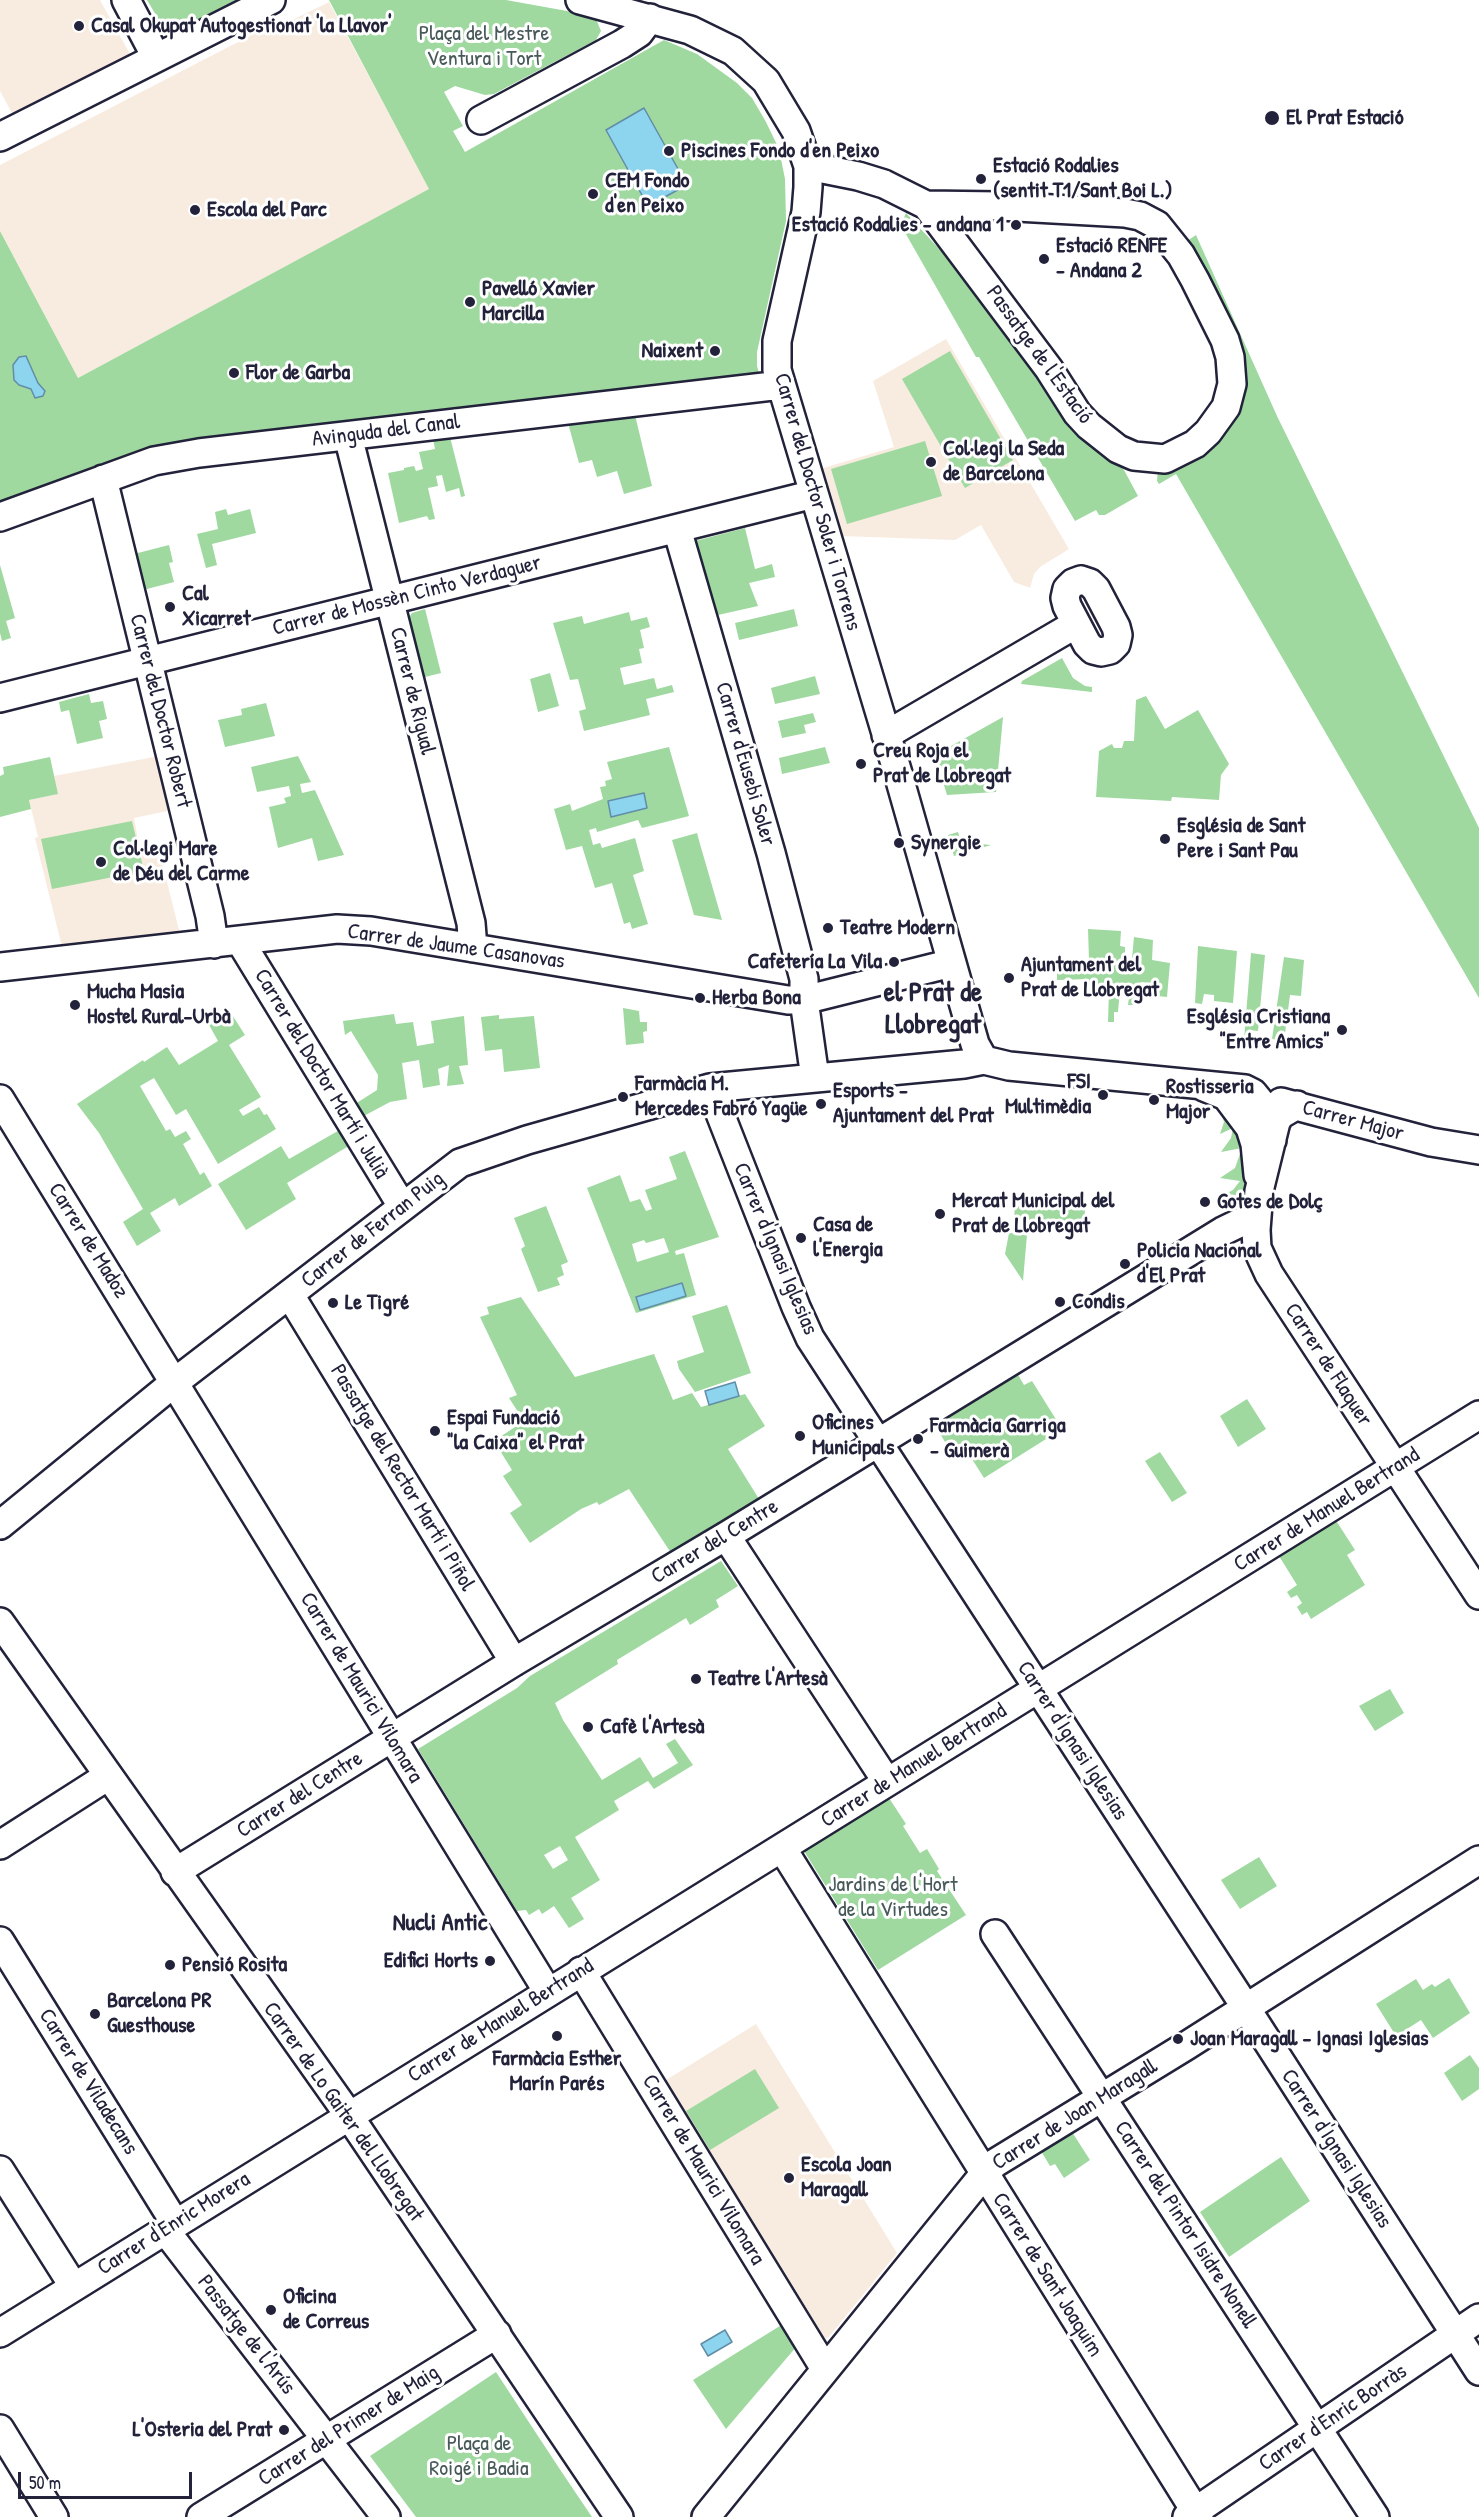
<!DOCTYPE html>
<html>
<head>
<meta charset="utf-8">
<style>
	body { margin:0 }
	#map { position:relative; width:1479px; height:2517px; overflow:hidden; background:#fff; font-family:"Patrick Hand",sans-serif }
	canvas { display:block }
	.scale { position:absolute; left:18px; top:2472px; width:174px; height:27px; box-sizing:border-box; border:3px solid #22223b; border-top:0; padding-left:8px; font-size:18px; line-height:21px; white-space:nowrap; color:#22223b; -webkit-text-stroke:4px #fff; paint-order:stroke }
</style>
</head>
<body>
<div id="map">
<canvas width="1479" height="2517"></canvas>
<div class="scale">50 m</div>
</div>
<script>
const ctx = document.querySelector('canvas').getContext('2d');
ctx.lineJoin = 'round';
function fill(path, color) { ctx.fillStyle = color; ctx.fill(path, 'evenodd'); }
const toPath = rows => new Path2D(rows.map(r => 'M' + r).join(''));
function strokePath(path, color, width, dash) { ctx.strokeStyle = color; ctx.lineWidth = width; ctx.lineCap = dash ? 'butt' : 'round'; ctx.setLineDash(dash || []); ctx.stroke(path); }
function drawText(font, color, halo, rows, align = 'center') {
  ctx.font = font + ' "Patrick Hand",sans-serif'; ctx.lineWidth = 6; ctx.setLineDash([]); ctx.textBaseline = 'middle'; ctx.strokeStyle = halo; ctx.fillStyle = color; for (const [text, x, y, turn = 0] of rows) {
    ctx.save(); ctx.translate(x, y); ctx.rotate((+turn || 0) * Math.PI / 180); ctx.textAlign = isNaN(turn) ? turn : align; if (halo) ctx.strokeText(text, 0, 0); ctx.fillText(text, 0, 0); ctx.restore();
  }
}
fill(toPath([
	[0,0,100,0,130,54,130,60,13,115,0,91],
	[329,2,430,189,78,378,0,231,0,165,269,26,272,30],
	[946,339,1069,549,1040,567,1034,574,1030,588,1014,582,981,525,955,540,840,536,820,469,894,447,873,381],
	[159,756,172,810,134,818,139,845,157,842,181,938,63,951,35,838,38,837,29,800,57,794,54,776],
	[756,2024,897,2253,828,2338,825,2338,666,2080]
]), '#f8ece0');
fill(toPath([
	[147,0,246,0,169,37],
	[329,0,506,0,567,11,596,19,601,31,596,40,494,94,485,95,455,86,444,92,463,126,453,131,465,152,664,40,697,54,737,83,752,98,766,122,779,149,785,179,786,221,757,352,757,366,765,395,194,458,0,526,0,231,78,378,429,189],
	[906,213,967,279,1124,470,1138,496,1105,515,1099,515,1096,510,1075,521,979,357,976,357,903,229,902,222],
	[1196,235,1277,416,1479,828,1479,998,1176,474,1159,484,1157,481,1158,469,1244,388,1244,357,1237,334,1184,243],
	[950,351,1013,460,965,488,902,379],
	[635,415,652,486,624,494,617,471,597,477,592,460,579,463,568,423],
	[450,437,465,496,461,497,459,488,446,492,442,475,436,476,438,486,428,488,435,519,429,520,427,516,399,523,388,473,404,470,404,468,414,466,416,471,423,469,419,452,435,449,433,439],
	[925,441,942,496,847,524,831,469],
	[226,509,228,515,250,509,256,533,212,544,217,565,206,568,197,534,218,529,215,512],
	[745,528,755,569,772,564,775,577,749,583,758,606,709,617,695,541],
	[169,545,173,562,169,563,174,582,143,590,134,554],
	[0,565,15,618,6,621,11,638,2,641,0,633],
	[425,609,441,673,421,678,406,622,412,613],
	[794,609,798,626,739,640,735,623],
	[629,612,631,621,647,617,650,627,640,630,644,648,639,649,642,663,620,668,624,685,654,678,657,689,672,685,674,692,646,699,650,715,584,731,579,711,586,709,578,679,570,680,553,623,582,616,584,624],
	[1062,658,1073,678,1085,686,1092,687,1092,692,1021,684,1022,681],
	[550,673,559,706,538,712,530,679],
	[815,676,820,694,775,704,771,688],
	[89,694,91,703,103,701,107,719,99,721,103,738,77,744,69,710,61,712,59,702],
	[1146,696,1165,729,1198,710,1229,764,1221,775,1219,800,1172,797,1171,801,1096,797,1099,751,1112,744,1114,748,1122,748,1124,741,1134,741,1136,700],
	[266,703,275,736,225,747,218,720,242,715,241,709],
	[813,713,816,722,804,725,806,733,782,738,778,721],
	[1003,717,996,792,947,795,935,755],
	[669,747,689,816,642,828,638,820,597,832,596,828,589,830,593,845,600,843,602,848,635,838,644,871,633,875,648,924,632,929,630,922,624,924,612,883,595,888,582,846,566,850,554,809,570,804,572,811,603,799,600,787,606,786,605,781,612,779,607,762],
	[825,747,830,763,782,774,779,758],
	[298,756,311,782,300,784,302,793,315,790,344,855,318,861,312,838,278,848,269,807,286,803,284,798,291,796,289,786,257,792,251,767],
	[50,757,58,794,29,800,31,809,0,817,0,776,4,774,3,767],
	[132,821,144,871,52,889,41,839],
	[958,832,961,842,991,845,954,856,948,835],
	[697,833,700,844,722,920,694,915,672,840],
	[1088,929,1121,931,1120,946,1125,947,1125,958,1132,959,1134,937,1153,940,1152,960,1170,963,1167,997,1148,995,1150,983,1141,982,1138,1005,1128,1005,1130,990,1120,989,1118,1012,1114,1012,1114,1022,1108,1022,1109,991,1096,990,1095,998,1090,998,1089,979,1057,980,1057,969,1065,969,1064,961,1089,960],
	[1198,946,1237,951,1233,1003,1214,1001,1214,995,1204,994,1202,1004,1195,1003],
	[1251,953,1265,955,1258,1031,1249,1030,1248,1041,1244,1040],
	[1284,957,1304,960,1301,996,1290,995,1284,1041,1272,1039],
	[623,1008,639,1011,640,1022,647,1022,647,1031,643,1032,644,1043,626,1045],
	[229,1010,245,1035,229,1045,261,1097,239,1110,243,1116,259,1107,264,1115,267,1114,276,1129,218,1164,186,1109,176,1115,154,1078,140,1086,166,1131,170,1129,175,1137,186,1131,191,1139,183,1144,200,1175,204,1172,212,1186,179,1206,175,1198,150,1213,161,1231,137,1246,123,1222,143,1209,99,1133,77,1104,143,1060,144,1062,167,1047,179,1065,218,1041,208,1023],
	[394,1014,396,1024,413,1022,417,1046,434,1043,431,1021,464,1016,468,1065,459,1066,464,1084,447,1086,449,1065,438,1069,440,1085,423,1088,419,1060,402,1063,407,1099,390,1102,360,1118,352,1106,377,1090,378,1075,351,1031,345,1035,343,1021],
	[499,1015,499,1019,534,1016,540,1068,504,1072,502,1049,485,1051,481,1017],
	[1220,1109,1240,1124,1248,1182,1243,1195,1234,1208,1226,1204,1220,1197,1233,1190,1240,1181,1220,1178,1235,1168,1242,1148,1221,1152,1231,1138,1233,1128,1220,1134,1224,1122],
	[343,1128,352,1144,287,1183,296,1199,246,1230,218,1184,281,1146,289,1159],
	[685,1151,719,1237,675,1251,676,1255,684,1253,696,1295,636,1313,587,1188,620,1175,630,1202,640,1199,646,1211,652,1209,645,1190,677,1179,669,1157],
	[664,1238,669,1252,637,1262,632,1244,644,1240,646,1243],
	[546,1206,568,1262,561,1265,564,1275,557,1278,560,1285,538,1292,521,1249,525,1246,514,1218],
	[1015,1206,1085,1210,1084,1224,1028,1223,1023,1281,1005,1254,1009,1233,1013,1233],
	[521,1297,575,1377,654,1354,673,1400,692,1393,701,1407,745,1394,765,1426,728,1449,759,1499,671,1553,629,1489,599,1505,597,1502,581,1509,530,1543,510,1513,522,1505,503,1476,512,1470,494,1441,524,1421,509,1398,517,1395,480,1317,489,1314,487,1307],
	[727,1305,751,1373,695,1392,679,1369,677,1361,704,1352,692,1316],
	[1017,1373,1024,1385,1032,1381,1062,1429,984,1478,965,1448,953,1455,934,1424],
	[1247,1399,1266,1429,1238,1447,1220,1416],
	[1160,1452,1187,1493,1172,1502,1145,1461],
	[1335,1519,1355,1550,1347,1555,1365,1585,1311,1619,1307,1612,1302,1615,1297,1607,1302,1603,1297,1595,1291,1598,1287,1592,1297,1585,1279,1556],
	[721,1561,738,1586,716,1600,719,1607,690,1625,686,1618,617,1660,618,1664,555,1703,563,1720,602,1780,640,1757,653,1778,678,1763,666,1744,675,1739,693,1765,654,1789,648,1781,614,1801,619,1810,575,1837,600,1880,571,1898,584,1919,569,1928,554,1906,542,1914,539,1909,529,1915,526,1910,517,1911,418,1749,517,1688,530,1676],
	[560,1846,568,1860,553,1869,544,1855],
	[1390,1689,1404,1713,1375,1731,1359,1706],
	[889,1798,906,1824,903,1826,920,1853,927,1849,939,1869,937,1871,966,1915,878,1970,804,1851],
	[1259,1857,1277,1886,1240,1909,1221,1880],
	[1449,1978,1470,2013,1433,2038,1421,2020,1396,2036,1376,2004,1416,1979,1423,1990,1432,1984,1435,1987],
	[1470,2055,1479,2068,1479,2089,1462,2101,1444,2073],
	[755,2069,779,2108,710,2150,686,2111],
	[1072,2132,1090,2160,1064,2178,1055,2164,1050,2166,1041,2151],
	[1281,2157,1310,2201,1229,2257,1200,2212],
	[783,2324,797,2346,726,2429,693,2380],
	[496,2372,559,2468,592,2517,416,2517,370,2456]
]), '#9fd9a0');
const water = toPath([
	[644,108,687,185,648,206,606,130,644,108],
	[26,356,38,383,45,391,43,396,35,398,31,389,19,385,14,380,13,365,19,357,26,356],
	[644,793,647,808,611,817,608,801,644,793],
	[682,1283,686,1296,640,1310,636,1297,682,1283],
	[735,1382,739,1396,709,1405,705,1391,735,1382],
	[725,2330,732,2342,708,2356,701,2344,725,2330]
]);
fill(water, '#8dd4ef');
strokePath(water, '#628da7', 1.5);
const street = toPath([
	[126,0,156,57],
	[580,0,690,30,733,51,766,81,796,131,808,166,808,187,806,212,777,341,777,370,897,770,975,1044,984,1060],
	[481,120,622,44,639,33,650,18],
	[0,137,271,0],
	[808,166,858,176,884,184,926,205,1049,369,1077,413,1089,426,1118,449,1134,456,1165,459,1195,444,1208,432,1226,407,1232,384,1230,357,1225,340,1195,280,1181,255,1157,225,1140,216,1125,213,999,206,926,205],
	[348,436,471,923,473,948],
	[103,479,210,916,214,944],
	[0,517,154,461,199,453,781,385],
	[677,529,771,853,804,979,804,1000,815,1078],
	[1081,580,1090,583,1096,589,1116,627,1118,635,1116,644,1110,650,1101,652,1093,650,1087,644,1067,606,1065,598,1067,589,1073,583,1081,580],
	[0,698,814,494],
	[886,735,1076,624],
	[240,941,402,1206],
	[0,967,337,929,371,931,788,1000,804,1000,952,963],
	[1204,1087,1226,1096,1250,1128,1255,1144,1258,1175],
	[710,1088,796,1307,810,1338,1237,1994,1479,2371],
	[0,1099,548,1992],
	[1281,1102,1431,1142,1479,1150],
	[1297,1105,1280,1115,1276,1122,1259,1191,1256,1230,1257,1248,1269,1274,1479,1595],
	[290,1295,514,1662],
	[0,1525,175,1382,460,1163,527,1140,710,1088,964,1064,984,1060,1009,1066,1245,1089,1253,1093,1266,1109,1271,1125,1272,1140],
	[726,1536,887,1782],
	[0,1622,341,2104,619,2517],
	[0,1845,108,1776],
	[782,1848,1199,2517],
	[175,1872,514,1662,726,1536,1223,1231,1256,1215],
	[995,1934,1375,2517],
	[0,1941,175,2223],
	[581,1971,825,2369],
	[0,2170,74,2287],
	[165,2230,386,2517],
	[0,2333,1479,1415],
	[0,2429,54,2517],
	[201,2517,497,2334],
	[706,2517,984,2174,995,2163,1186,2046,1479,1860],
	[1187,2517,1479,2318]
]);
strokePath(street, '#22223b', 32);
strokePath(street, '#fff', 27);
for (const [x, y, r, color] of [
	[79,26,6,"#22223b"],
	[1272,118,8,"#22223b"],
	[669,151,6,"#22223b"],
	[981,179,6,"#22223b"],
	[593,194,6,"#22223b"],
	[195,210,6,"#22223b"],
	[1016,225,6,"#22223b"],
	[1044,259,6,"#22223b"],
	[470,302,6,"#22223b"],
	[715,351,6,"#22223b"],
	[234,373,6,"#22223b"],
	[931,462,6,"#22223b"],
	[170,607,6,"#22223b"],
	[861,764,6,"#22223b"],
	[1165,839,6,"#22223b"],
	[899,843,6,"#22223b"],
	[101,862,6,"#22223b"],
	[828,928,6,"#22223b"],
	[894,962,6,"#22223b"],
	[1009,978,6,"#22223b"],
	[700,998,6,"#22223b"],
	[75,1005,6,"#22223b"],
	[1342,1030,6,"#22223b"],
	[1103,1095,6,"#22223b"],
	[623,1097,6,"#22223b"],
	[1154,1100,6,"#22223b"],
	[821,1104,6,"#22223b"],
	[1205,1202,6,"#22223b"],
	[940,1214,6,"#22223b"],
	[801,1238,6,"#22223b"],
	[1125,1264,6,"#22223b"],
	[1060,1302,6,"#22223b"],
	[333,1303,6,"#22223b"],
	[435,1431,6,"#22223b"],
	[800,1436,6,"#22223b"],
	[918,1439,6,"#22223b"],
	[696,1679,6,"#22223b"],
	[588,1727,6,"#22223b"],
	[490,1961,6,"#22223b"],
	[170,1965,6,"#22223b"],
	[95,2014,6,"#22223b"],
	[557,2036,6,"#22223b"],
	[1178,2039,6,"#22223b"],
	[789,2178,6,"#22223b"],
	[271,2310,6,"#22223b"],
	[284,2430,6,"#22223b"]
]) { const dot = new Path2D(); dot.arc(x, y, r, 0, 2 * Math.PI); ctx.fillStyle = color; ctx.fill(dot); strokePath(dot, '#fff', 2); }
drawText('bold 22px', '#22223b', '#fff', [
	["Casal Okupat Autogestionat 'la Llavor'",91,26],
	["El Prat Estació",1286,118],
	["Piscines Fondo d'en Peixo",681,151],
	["Estació Rodalies",993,166],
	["(sentit T1/Sant Boi L.)",993,191],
	["CEM Fondo",605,181],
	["d'en Peixo",605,206],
	["Escola del Parc",207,210],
	["Estació Rodalies - andana 1",1004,225,"right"],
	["Estació RENFE",1056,246],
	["- Andana 2",1056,271],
	["Pavelló Xavier",482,289],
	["Marcilla",482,314],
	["Naixent",703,351,"right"],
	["Flor de Garba",246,373],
	["Col·legi la Seda",943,449],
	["de Barcelona",943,474],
	["Cal",182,594],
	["Xicarret",182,619],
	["Creu Roja el",873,751],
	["Prat de Llobregat",873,776],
	["Església de Sant",1177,826],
	["Pere i Sant Pau",1177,851],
	["Synergie",911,843],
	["Col·legi Mare",113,849],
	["de Déu del Carme",113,874],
	["Teatre Modern",840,928],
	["Cafetería La Vila",882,962,"right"],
	["Ajuntament del",1021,965],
	["Prat de Llobregat",1021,990],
	["Mucha Masia",87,992],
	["Hostel Rural-Urbà",87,1017],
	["Herba Bona",712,998],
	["Església Cristiana",1330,1017,"right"],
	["\"Entre Amics\"",1330,1042,"right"],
	["FSI",1091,1082,"right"],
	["Multimèdia",1091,1107,"right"],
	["Farmàcia M.",635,1084],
	["Mercedes Fabró Yagüe",635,1109],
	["Rostisseria",1166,1087],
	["Major",1166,1112],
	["Esports -",833,1091],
	["Ajuntament del Prat",833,1116],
	["Mercat Municipal del",952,1201],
	["Prat de Llobregat",952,1226],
	["Gotes de Dolç",1217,1202],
	["Casa de",813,1225],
	["l'Energia",813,1250],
	["Policia Nacional",1137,1251],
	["d'El Prat",1137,1276],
	["Condis",1072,1302],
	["Le Tigré",345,1303],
	["Espai Fundació",447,1418],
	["\"la Caixa\" el Prat",447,1443],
	["Oficines",812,1423],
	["Municipals",812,1448],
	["Farmàcia Garriga",930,1426],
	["- Guimerà",930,1451],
	["Teatre l'Artesà",708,1679],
	["Cafè l'Artesà",600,1727],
	["Edifici Horts",478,1961,"right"],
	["Pensió Rosita",182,1965],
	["Barcelona PR",107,2001],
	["Guesthouse",107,2026],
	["Joan Maragall - Ignasi Iglesias",1190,2039],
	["Farmàcia Esther",557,2059,"center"],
	["Marín Parés",557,2084,"center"],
	["Escola Joan",801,2165],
	["Maragall",801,2190],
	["Oficina",283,2297],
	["de Correus",283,2322],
	["L'Osteria del Prat",272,2430,"right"]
], 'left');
drawText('22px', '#485959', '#fff', [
	["Plaça del Mestre",484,34],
	["Ventura i Tort",484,59],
	["Jardins de l'Hort",893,1885],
	["de la Virtudes",893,1910],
	["Plaça de",479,2444],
	["Roigé i Badia",479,2469]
]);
drawText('22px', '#22223b', '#fff', [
	["Passatge de l'Estació",1039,355,54],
	["Avinguda del Canal",386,431,-7],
	["Carrer del Doctor Soler i Torrens",817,502,74],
	["Carrer de Mossèn Cinto Verdaguer",407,596,-14],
	["Carrer de Rigual",412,691,76],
	["Carrer del Doctor Robert",160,711,76],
	["Carrer d'Eusebi Soler",745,764,74],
	["Carrer de Jaume Casanovas",456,947,8],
	["Carrer del Doctor Martí i Julià",321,1074,59],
	["Carrer Major",1353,1121,15],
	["Carrer de Ferran Puig",373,1230,-38],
	["Carrer de Madoz",88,1241,58],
	["Carrer d'Ignasi Iglesias",775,1249,67],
	["Carrer de Flaquer",1328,1365,57],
	["Passatge del Rector Martí i Piñol",402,1478,59],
	["Carrer de Manuel Bertrand",1327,1510,-32],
	["Carrer del Centre",715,1542,-31],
	["Carrer de Maurici Vilomara",361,1688,59],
	["Carrer d'Ignasi Iglesias",1072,1741,57],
	["Carrer de Manuel Bertrand",914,1766,-32],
	["Carrer del Centre",300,1795,-32],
	["Carrer de Manuel Bertrand",501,2021,-32],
	["Carrer de Viladecans",88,2082,58],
	["Carrer de Lo Gaiter del Llobregat",343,2112,55],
	["Carrer de Joan Maragall",1075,2115,-32],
	["Carrer d'Ignasi Iglesias",1336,2149,57],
	["Carrer de Maurici Vilomara",703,2170,59],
	["Carrer d'Enric Morera",174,2224,-32],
	["Carrer del Pintor Isidre Nonell",1185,2225,57],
	["Carrer de Sant Joaquim",1047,2275,58],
	["Passatge de l'Arús",246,2335,52],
	["Carrer d'Enric Borràs",1333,2418,-34],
	["Carrer del Primer de Maig",349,2426,-32]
]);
drawText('bold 24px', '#22223b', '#fff', [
	["Nucli Antic",440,1924]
]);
drawText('bold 28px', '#22223b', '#fff', [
	["el Prat de",933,994],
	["Llobregat",933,1026]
]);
</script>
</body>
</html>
